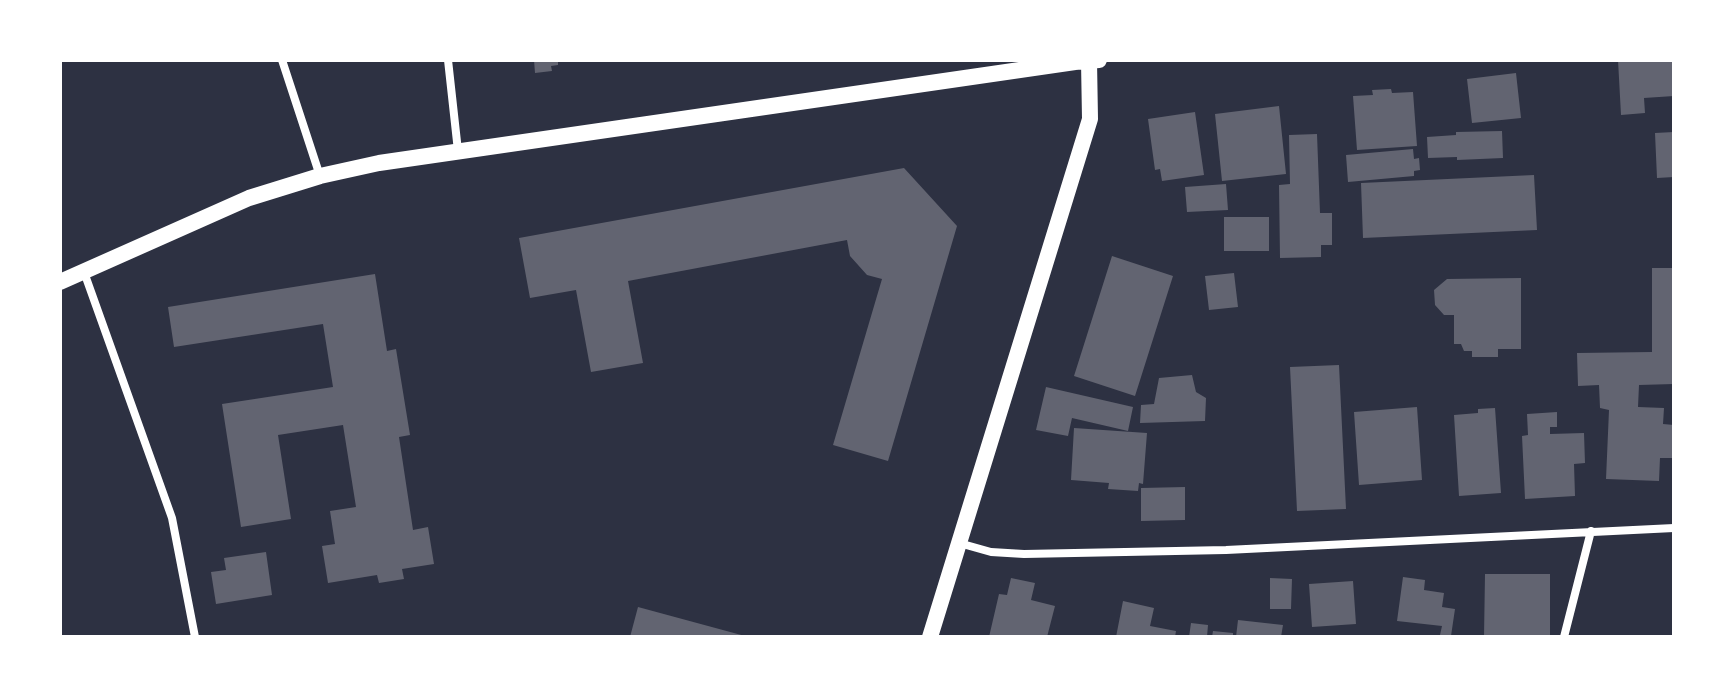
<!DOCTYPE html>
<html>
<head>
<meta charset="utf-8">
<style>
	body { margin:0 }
	#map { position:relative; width:1734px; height:697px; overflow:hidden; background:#2d3142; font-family:"Sofia Sans Condensed",sans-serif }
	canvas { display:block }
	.frame { position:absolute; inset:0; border:62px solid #fff; pointer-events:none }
</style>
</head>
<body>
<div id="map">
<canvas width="1734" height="697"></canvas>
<div class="frame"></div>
</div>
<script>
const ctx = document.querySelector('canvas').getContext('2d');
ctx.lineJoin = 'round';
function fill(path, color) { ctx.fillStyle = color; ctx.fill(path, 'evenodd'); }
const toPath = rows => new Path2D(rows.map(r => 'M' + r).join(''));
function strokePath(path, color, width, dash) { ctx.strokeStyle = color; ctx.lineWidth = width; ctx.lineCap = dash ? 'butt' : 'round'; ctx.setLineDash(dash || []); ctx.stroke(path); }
fill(toPath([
	[534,60,558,60,558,65,551,66,552,71,535,73],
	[1618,60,1673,60,1674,96,1644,98,1645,113,1621,115],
	[1516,73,1521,118,1472,123,1467,79],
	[1391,89,1392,93,1413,92,1417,146,1357,150,1353,96,1373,95,1372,90],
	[1279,106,1286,174,1222,181,1215,114],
	[1195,112,1204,175,1162,181,1160,169,1155,170,1148,119],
	[1502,131,1503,158,1457,160,1457,157,1428,158,1427,137,1456,135,1456,132],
	[1674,132,1674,177,1657,178,1655,133],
	[1317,134,1320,213,1332,213,1332,245,1321,245,1321,257,1280,258,1279,185,1290,184,1289,135],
	[1413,149,1414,159,1419,158,1420,170,1414,171,1414,176,1348,182,1346,155],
	[904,168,957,226,888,461,833,445,882,279,867,275,850,256,847,240,628,281,643,363,591,372,576,290,530,298,519,238],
	[1534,175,1537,230,1363,238,1361,183],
	[1226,184,1228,210,1187,212,1185,187],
	[1224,217,1269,217,1269,251,1224,251],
	[1112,256,1173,276,1135,396,1074,376],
	[1652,268,1674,268,1674,384,1639,385,1638,407,1664,408,1663,424,1674,425,1673,458,1660,458,1659,481,1606,479,1609,410,1600,408,1599,385,1578,386,1577,353,1652,352],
	[1234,273,1238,307,1209,310,1205,276],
	[375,274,387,351,396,349,410,435,399,437,413,530,428,527,434,564,402,569,404,579,379,583,377,575,328,583,322,546,335,544,330,511,356,507,343,425,278,435,291,519,241,527,222,404,333,387,323,324,174,347,168,307],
	[1521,278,1521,349,1498,349,1498,357,1472,357,1472,351,1464,351,1461,344,1454,344,1454,315,1444,315,1435,305,1434,290,1447,279],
	[1339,365,1346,509,1297,511,1290,367],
	[1192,375,1196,392,1206,398,1205,421,1140,423,1141,405,1154,404,1159,378],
	[1046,387,1133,407,1128,431,1072,418,1068,436,1036,430],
	[1417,407,1422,480,1359,485,1354,412],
	[1495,408,1501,493,1459,496,1454,415,1478,413,1478,409],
	[1557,412,1557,427,1550,427,1550,434,1584,433,1585,463,1574,464,1575,496,1525,499,1522,436,1528,435,1527,414],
	[1074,428,1147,433,1143,484,1139,483,1138,491,1108,489,1109,483,1071,480],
	[1185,487,1185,520,1141,521,1141,488],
	[266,552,272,595,216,604,211,572,226,570,224,558],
	[1485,574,1550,574,1550,637,1484,637],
	[1403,577,1425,580,1424,590,1444,593,1442,607,1455,609,1451,636,1440,635,1442,626,1397,621],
	[1011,578,1035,583,1031,600,1055,606,1047,637,989,637,999,594,1007,595],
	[1270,578,1292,579,1291,609,1270,609],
	[1353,581,1356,624,1312,627,1309,584],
	[1123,601,1154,608,1150,626,1176,631,1175,637,1116,637],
	[638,607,745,636,745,637,630,637],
	[1238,620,1283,625,1281,637,1236,637],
	[1191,623,1208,625,1207,637,1189,637],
	[1213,631,1233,633,1233,637,1212,637]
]), '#626471');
strokePath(toPath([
	[282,60,320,176],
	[448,60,458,151],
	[84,272,172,518,195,637],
	[959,543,991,552,1024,554,1226,550,1674,528],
	[1564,637,1591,531]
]), '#fff', 8);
strokePath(toPath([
	[60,282,249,198,320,176,379,163,1075,62,1099,60],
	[930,637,1090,119,1089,61]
]), '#fff', 16);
</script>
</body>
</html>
